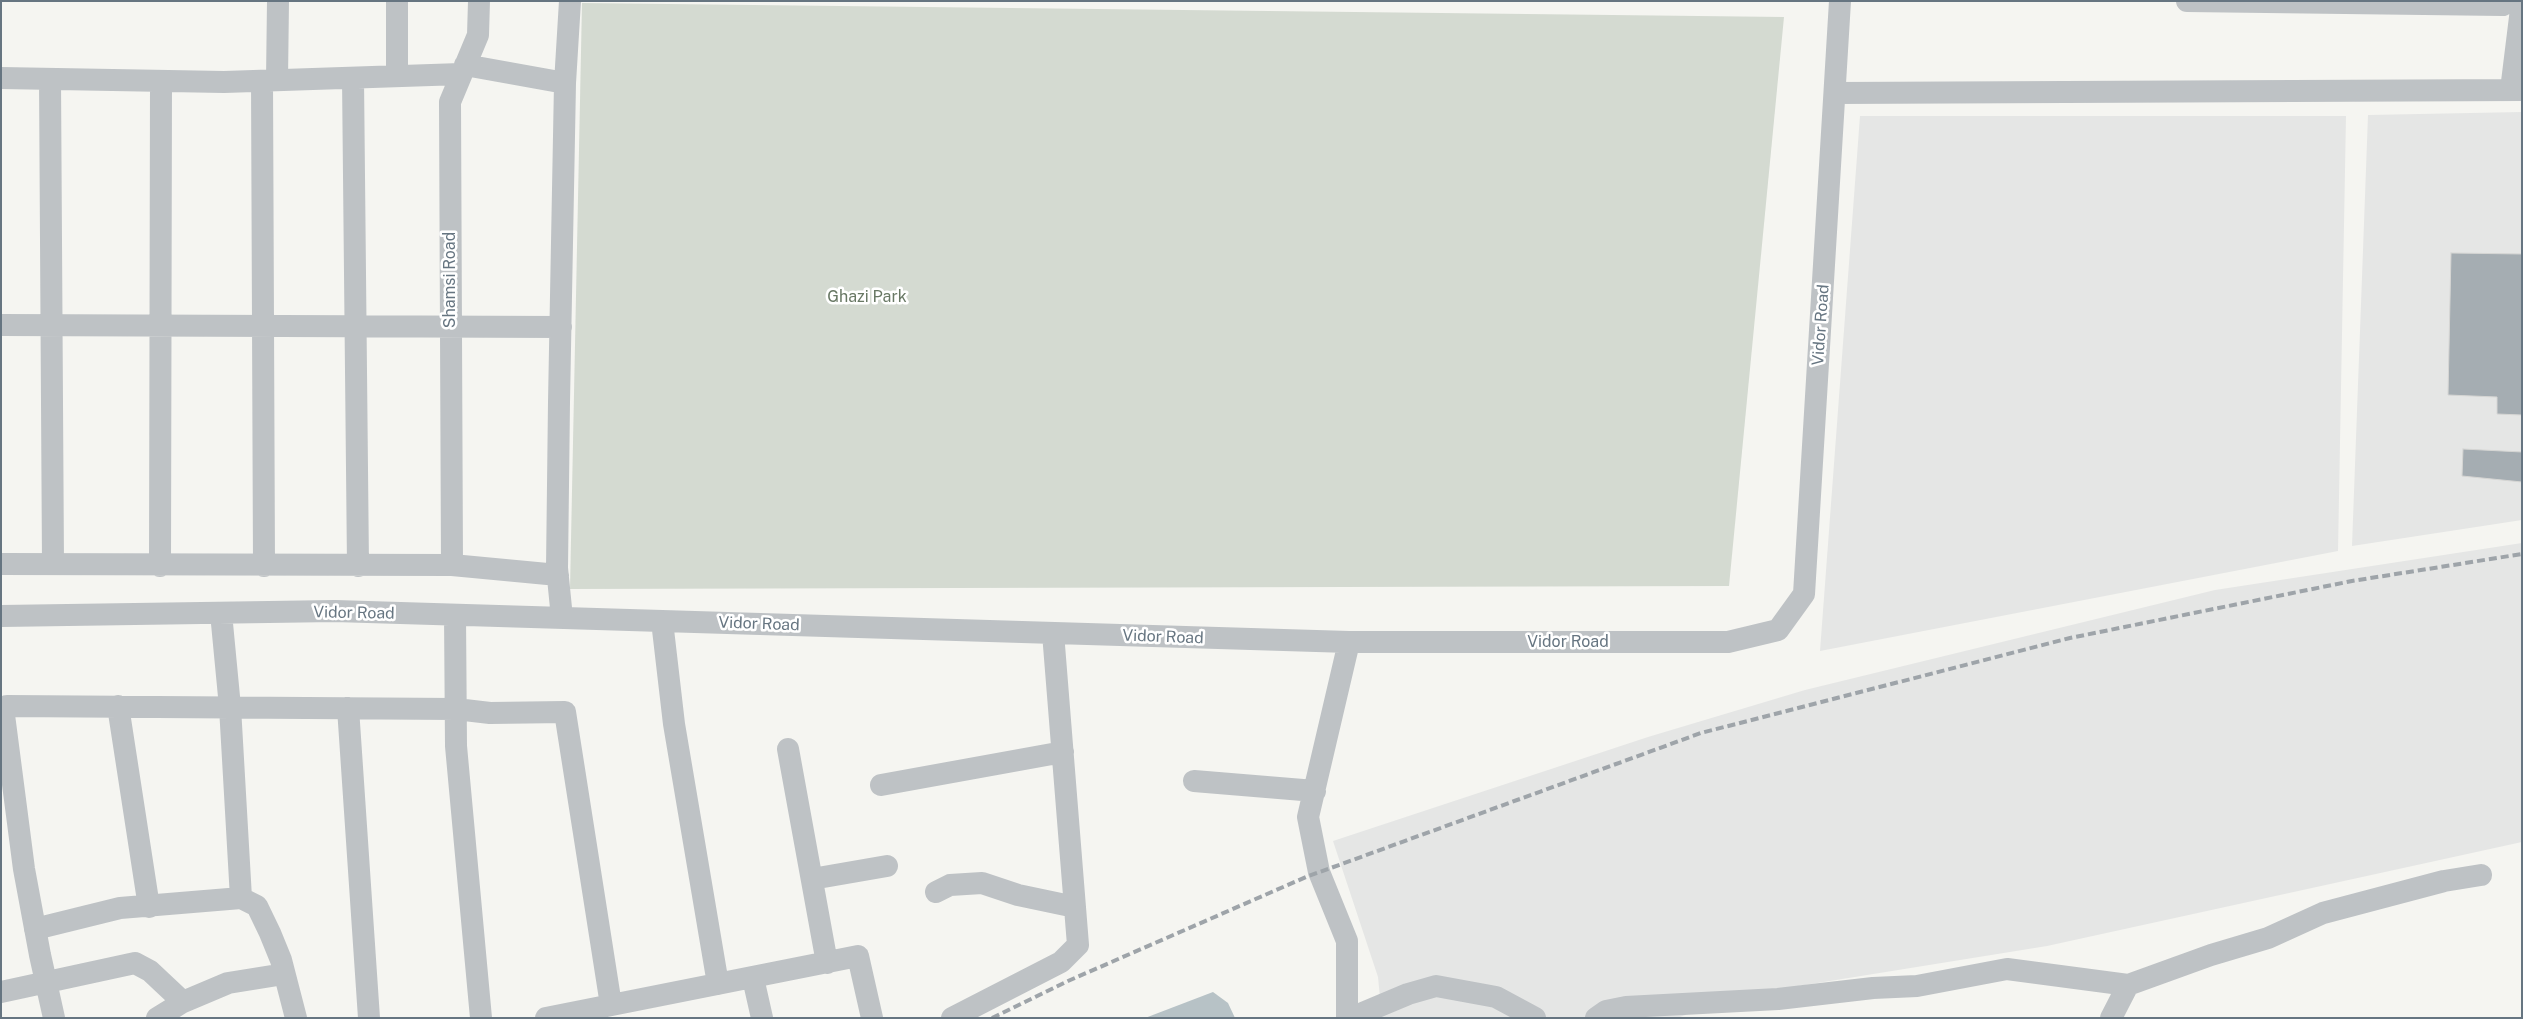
<!DOCTYPE html>
<html>
<head>
<meta charset="utf-8">
<style>
	body { margin:0 }
	#map { position:relative; width:2523px; height:1019px; overflow:hidden; background:#f5f5f1; font-family:"Public Sans",sans-serif }
	canvas { display:block }
	.frame { position:absolute; inset:0; border:2px solid #667581; pointer-events:none }
</style>
</head>
<body>
<div id="map">
<canvas width="2523" height="1019"></canvas>
<div class="frame"></div>
</div>
<script>
const ctx = document.querySelector('canvas').getContext('2d');
ctx.lineJoin = 'round';
function fill(path, color) { ctx.fillStyle = color; ctx.fill(path, 'evenodd'); }
const toPath = rows => new Path2D(rows.map(r => 'M' + r).join(''));
function strokePath(path, color, width, dash) { ctx.strokeStyle = color; ctx.lineWidth = width; ctx.lineCap = dash ? 'butt' : 'round'; ctx.setLineDash(dash || []); ctx.stroke(path); }
function drawText(font, color, halo, rows, align = 'center') {
  ctx.font = font + ' "Public Sans",sans-serif'; ctx.lineWidth = 5; ctx.setLineDash([]); ctx.textBaseline = 'middle'; ctx.strokeStyle = halo; ctx.fillStyle = color; for (const [text, x, y, turn = 0] of rows) {
    ctx.save(); ctx.translate(x, y); ctx.rotate((+turn || 0) * Math.PI / 180); ctx.textAlign = isNaN(turn) ? turn : align; if (halo) ctx.strokeText(text, 0, 0); ctx.fillText(text, 0, 0); ctx.restore();
  }
}
fill(toPath([
	[2522,112,2522,520,2352,546,2368,115],
	[1860,116,2346,116,2338,551,1820,651],
	[2522,543,2522,842,2047,946,1743,995,1677,1018,1382,1018,1378,977,1333,841,1648,737,1805,690,2215,590]
]), '#e5e6e5');
fill(toPath([
	[582,3,1784,17,1729,586,570,589]
]), '#d4dad1');
fill(toPath([
	[1213,992,1228,1003,1235,1018,1145,1018]
]), '#b7c2c6');
const building = toPath([
	[2451,253,2522,254,2522,415,2497,414,2497,397,2448,395,2451,253],
	[2463,449,2522,452,2522,482,2462,476,2463,449]
]);
fill(building, '#a5adb2');
strokePath(building, '#d6d6d4', 1);
strokePath(toPath([
	[397,1,397,76],
	[2187,1,2503,5],
	[465,65,565,83],
	[1,78,224,82,461,74],
	[353,78,358,566],
	[50,79,53,564],
	[277,80,278,1],
	[262,81,264,566],
	[2511,90,2522,1],
	[1836,93,2522,90],
	[1,325,561,327],
	[1,564,452,565,558,575],
	[452,565,450,102,478,35,479,1],
	[160,566,161,81],
	[221,613,230,707,241,898],
	[455,615,456,746,481,1018],
	[1,616,335,611,1349,642,1728,642,1778,630,1804,594,1840,1],
	[562,618,557,568,559,402,565,83,570,1],
	[662,621,674,724,718,984],
	[118,706,149,907],
	[348,708,369,1018],
	[788,749,827,963],
	[1194,781,1315,791],
	[881,785,1063,752],
	[812,879,887,866],
	[936,892,950,885,982,883,1018,895,1075,907],
	[35,929,120,908,241,898,257,906,270,933,281,960,296,1018],
	[753,978,762,1018],
	[1,992,135,963,150,971,183,1002],
	[54,1018,40,955,24,869,4,715,7,706,456,709,490,713,565,712,611,1005],
	[157,1018,183,1002,228,983,284,974],
	[546,1018,858,956,872,1018],
	[952,1018,1061,962,1078,945,1053,633],
	[1347,1018,1347,941,1319,872,1308,817,1349,642],
	[1351,1018,1408,994,1436,986,1496,997,1535,1018],
	[1596,1018,1606,1011,1626,1007,1778,999,1873,988,1917,986,2007,969,2128,985,2211,955,2268,938,2323,913,2444,881,2481,875],
	[2111,1018,2128,985]
]), '#bec2c5', 22);
strokePath(toPath([
	[992,1018,1068,981,1306,877,1701,733,2070,638,2352,581,2522,554]
]), '#9ea4a9', 4, [8, 4]);
drawText('16px', '#667581', '#fff', [
	["Shamsi Road",450,280,-90],
	["Vidor Road",1821,325,-86],
	["Vidor Road",354,613,1],
	["Vidor Road",759,624,2],
	["Vidor Road",1163,637,2],
	["Vidor Road",1568,642]
]);
drawText('16px', '#687864', '#fff', [
	["Ghazi Park",867,297]
]);
</script>
</body>
</html>
